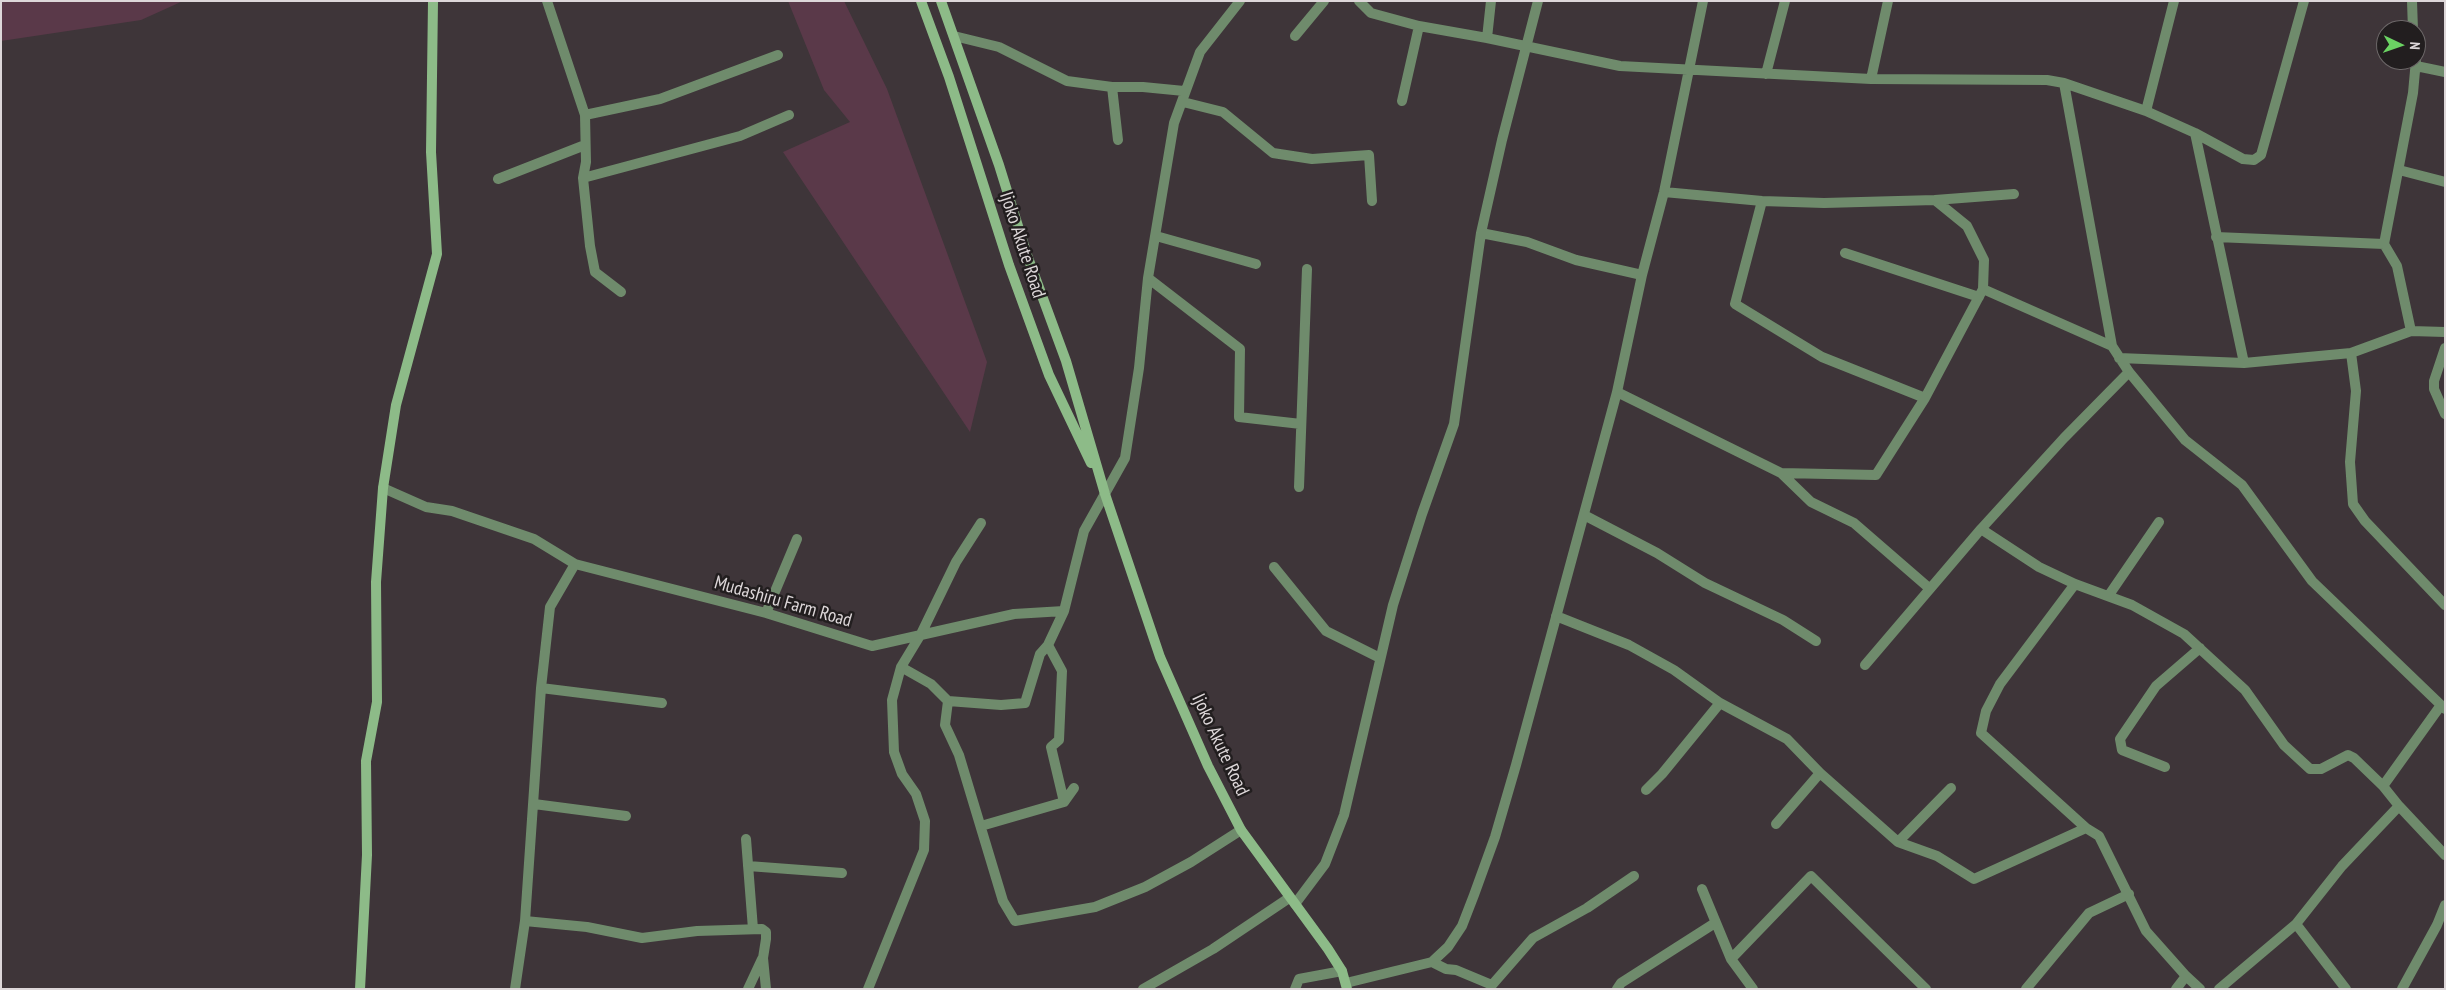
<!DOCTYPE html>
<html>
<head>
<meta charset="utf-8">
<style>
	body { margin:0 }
	#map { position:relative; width:2446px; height:990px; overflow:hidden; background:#3e3539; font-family:"PT Sans Narrow",sans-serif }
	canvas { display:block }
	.frame { position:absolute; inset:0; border:2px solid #ddd7d9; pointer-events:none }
	.north { position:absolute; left:2376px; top:20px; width:50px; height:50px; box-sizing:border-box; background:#221e1f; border:1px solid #6d6869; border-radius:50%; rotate:93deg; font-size:14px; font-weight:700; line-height:20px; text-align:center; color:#ddd7d9 }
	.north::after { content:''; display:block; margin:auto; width:18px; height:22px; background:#6bd363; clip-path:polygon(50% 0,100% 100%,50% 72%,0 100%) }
</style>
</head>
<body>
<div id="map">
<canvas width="2446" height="990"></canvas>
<div class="frame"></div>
<div class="north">N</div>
</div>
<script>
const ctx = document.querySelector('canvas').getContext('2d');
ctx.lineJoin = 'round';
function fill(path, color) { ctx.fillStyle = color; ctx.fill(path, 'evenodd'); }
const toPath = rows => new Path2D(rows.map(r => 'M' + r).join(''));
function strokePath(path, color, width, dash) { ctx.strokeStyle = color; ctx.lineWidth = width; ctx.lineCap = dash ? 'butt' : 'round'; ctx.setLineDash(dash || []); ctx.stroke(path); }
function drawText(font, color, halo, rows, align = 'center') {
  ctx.font = font + ' "PT Sans Narrow",sans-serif'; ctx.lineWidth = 5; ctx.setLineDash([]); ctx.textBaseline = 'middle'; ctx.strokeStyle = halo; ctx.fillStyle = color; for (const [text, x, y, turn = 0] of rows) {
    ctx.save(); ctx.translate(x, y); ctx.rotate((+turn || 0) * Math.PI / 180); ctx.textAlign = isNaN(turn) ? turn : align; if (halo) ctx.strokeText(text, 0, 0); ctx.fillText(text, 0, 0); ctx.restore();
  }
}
fill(toPath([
	[1,1,183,1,141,20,1,41],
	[788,1,844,1,887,89,987,362,970,432,783,152,850,122,824,90]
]), '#5a3949');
strokePath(toPath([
	[547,1,585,115,586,162,583,178,590,246,595,272,621,292],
	[1359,1,1371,13,1419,26,1487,38,1620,66,1871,79,2047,80,2064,83,2146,111,2195,133,2243,159,2254,160,2261,155,2304,1],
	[2412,1,2413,30],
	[954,36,999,47,1067,81,1112,87,1143,87,1184,91],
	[1295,36,1324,1],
	[1487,38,1491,1],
	[2416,66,2445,72],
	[1766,74,1785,1],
	[1871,79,1888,1],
	[2064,83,2112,346],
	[1112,87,1118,140],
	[1402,101,1419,26],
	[1183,102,1223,112,1273,153,1312,159,1369,155,1372,201],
	[2146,111,2174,1],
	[585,115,660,99,778,55],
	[2195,133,2244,363],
	[2399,170,2445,182],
	[583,178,740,136,789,115],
	[498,179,585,145],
	[1935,200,2014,194],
	[1762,201,1735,304,1822,357,1925,398],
	[1481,233,1527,242,1576,260,1642,275],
	[1156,236,1256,264],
	[2216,237,2384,244],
	[1845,253,1979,297],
	[1148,278,1240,349,1239,417,1301,424],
	[1983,289,2112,346,2129,372,2185,440,2242,485,2312,581,2445,709],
	[2411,331,2397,266,2384,244,2413,93,2416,60],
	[2445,348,2434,381,2434,389,2445,414],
	[2351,353,2356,391,2350,462,2353,504,2365,521,2445,605],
	[2119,358,2244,363,2351,353,2411,331,2445,332],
	[1617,392,1781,473,1876,475,1925,398,1983,289,1984,260,1967,226,1935,200,1824,203,1762,201,1664,192],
	[1781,473,1811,502,1854,523,1929,588],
	[1299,487,1307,269],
	[383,488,426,507,452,511,534,539,575,564,766,613,872,646,1014,614,1064,611,1084,531,1125,458,1139,368,1148,278,1174,123,1200,52,1240,1],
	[1584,515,1657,553,1705,583,1783,620,1816,641],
	[1981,529,2039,567,2075,584,2132,605,2184,634,2245,690,2284,745,2310,769,2321,769,2348,755,2354,758,2383,786,2399,806,2445,855],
	[1274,567,1326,631,1380,658],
	[2075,584,2000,684,1986,711,1981,733,2086,828,2099,836,2146,931,2186,976,2200,989],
	[2109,595,2159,522],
	[766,613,797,539],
	[1556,616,1629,645,1674,670,1720,703,1787,739,1820,773,1898,842,1937,856,1974,879,2086,828],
	[1048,645,1062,671,1059,740,1051,747,1064,802],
	[1865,665,1981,529,2064,438,2129,372],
	[901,667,931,684,948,701,1001,705,1025,703,1040,654,1048,645,1064,611],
	[541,688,662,703],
	[948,701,945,725,959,755,1003,901,1015,921,1095,907,1145,887,1191,862,1241,830],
	[2165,767,2122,750,2120,739,2156,686,2200,648],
	[2383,786,2441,705],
	[1646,790,1662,774,1720,703],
	[534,804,626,816],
	[1776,824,1820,773],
	[981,826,1064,802,1074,788],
	[746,839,753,929],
	[1898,842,1951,788],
	[748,866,842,873],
	[1702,889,1731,959,1753,989],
	[1295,904,1325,864,1344,815,1393,605,1422,514,1454,424,1481,233,1502,140,1538,1],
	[525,921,587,927,642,938,697,931,762,929,766,932,766,939,763,958,766,989],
	[2296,924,2346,989],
	[1731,959,1811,876,1926,989],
	[1432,962,1446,969,1456,970,1492,985,1533,938,1587,908,1634,876],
	[1346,983,1432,962,1448,947,1462,926,1474,895,1495,837,1516,765,1617,392,1642,275,1664,192,1703,1],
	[515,989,525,921,541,688,550,607,575,564],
	[748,989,762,959],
	[868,989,924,850,925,821,916,794,902,774,894,752,892,700,901,667,921,634,956,562,981,523],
	[1143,989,1213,949,1289,898],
	[1295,989,1299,979,1342,971],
	[1617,989,1621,983,1715,923],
	[2026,989,2089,913,2129,894],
	[2176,989,2186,976],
	[2219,989,2296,924,2342,866,2399,806],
	[2402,989,2437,925,2445,905]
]), '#6f8b6c', 10);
strokePath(toPath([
	[921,1,949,77,1009,265,1049,375,1091,463],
	[941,1,999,165,1027,255,1066,361,1105,494,1160,657,1208,766,1241,830,1328,949,1342,971,1347,989],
	[360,989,367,855,366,761,377,702,376,582,383,488,396,405,437,254,431,152,433,1]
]), '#8dbb88', 10);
drawText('19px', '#ddd7d9', '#221e1f', [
	["Ijoko Akute Road",1022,245,72],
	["Mudashiru Farm Road",783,602,16],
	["Ijoko Akute Road",1220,745,65]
]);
</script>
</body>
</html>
